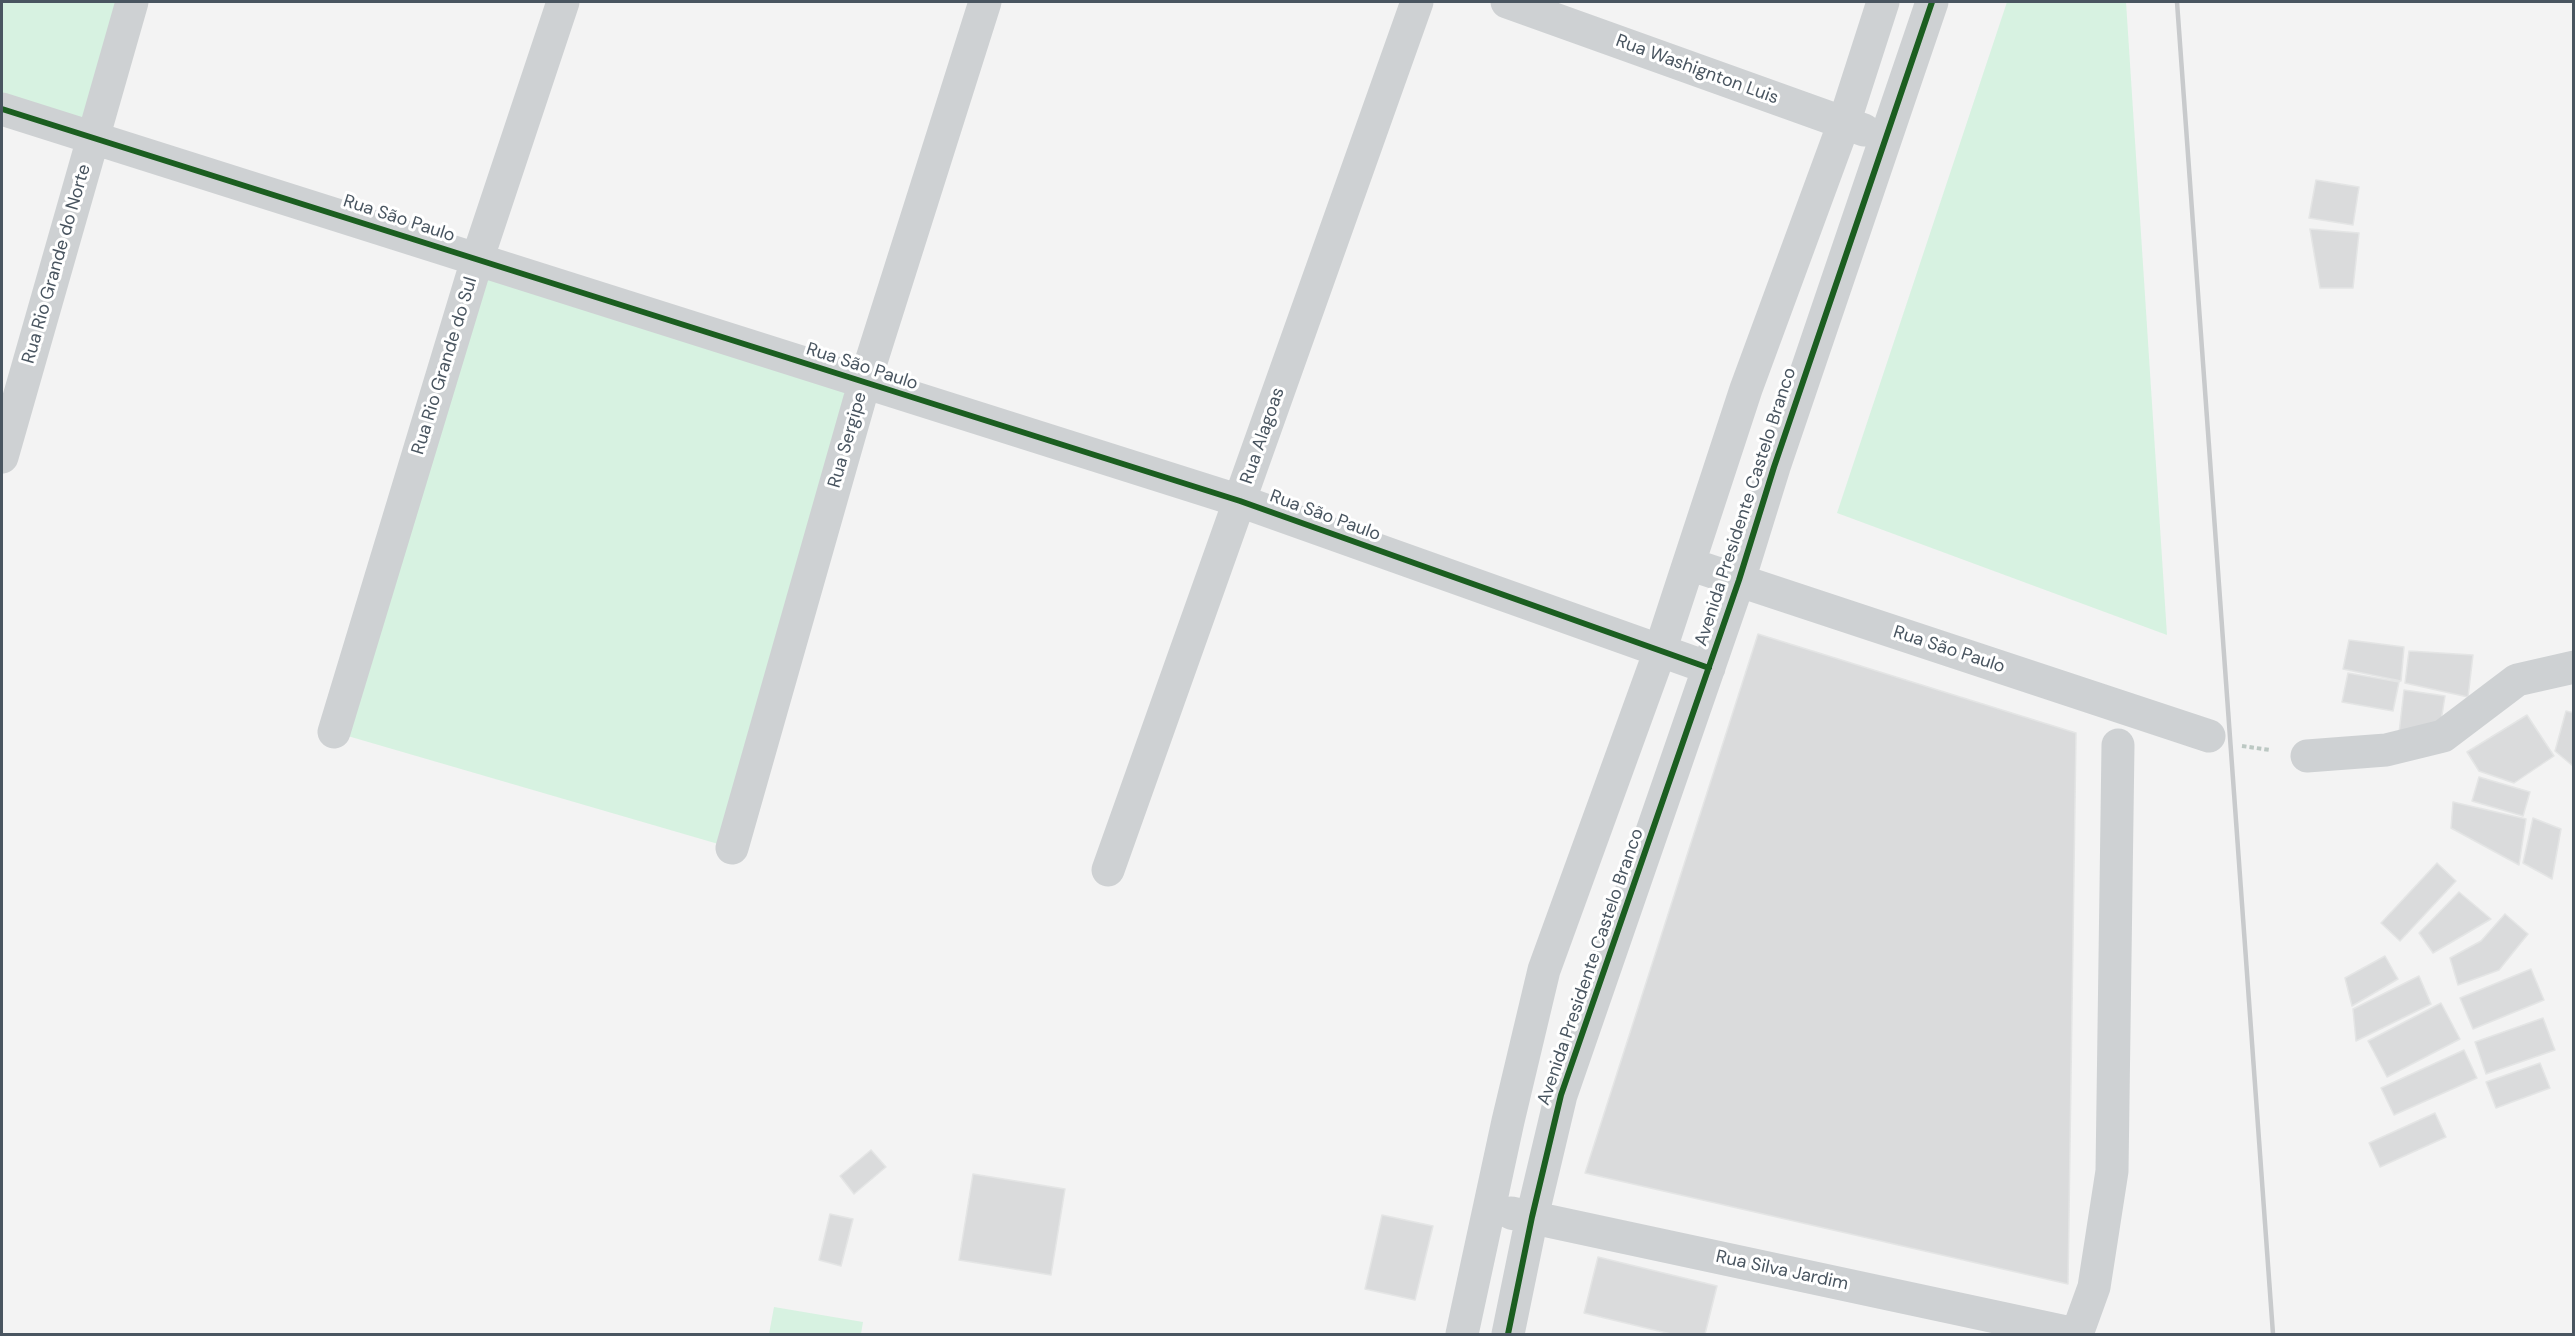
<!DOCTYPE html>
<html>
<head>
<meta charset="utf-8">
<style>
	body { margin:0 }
	#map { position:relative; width:2575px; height:1336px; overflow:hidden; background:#f3f3f3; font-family:"DM Sans",sans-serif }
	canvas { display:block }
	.frame { position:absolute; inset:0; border:3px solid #495560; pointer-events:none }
</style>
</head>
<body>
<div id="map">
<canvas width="2575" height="1336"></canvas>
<div class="frame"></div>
</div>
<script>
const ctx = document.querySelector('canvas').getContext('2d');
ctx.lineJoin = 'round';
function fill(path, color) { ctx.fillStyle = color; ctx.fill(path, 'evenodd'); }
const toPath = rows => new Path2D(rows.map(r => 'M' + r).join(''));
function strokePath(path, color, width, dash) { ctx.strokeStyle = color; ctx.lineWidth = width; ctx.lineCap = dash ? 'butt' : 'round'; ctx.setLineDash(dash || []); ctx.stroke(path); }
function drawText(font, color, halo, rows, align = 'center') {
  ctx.font = font + ' "DM Sans",sans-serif'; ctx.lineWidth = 6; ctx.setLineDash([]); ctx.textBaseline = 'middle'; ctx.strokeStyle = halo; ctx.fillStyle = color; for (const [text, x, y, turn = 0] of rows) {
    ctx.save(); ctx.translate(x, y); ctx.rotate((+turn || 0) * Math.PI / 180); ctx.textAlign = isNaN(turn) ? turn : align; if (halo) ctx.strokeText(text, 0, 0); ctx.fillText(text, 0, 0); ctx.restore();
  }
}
fill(toPath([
	[2,2,132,2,93,138,2,109],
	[2007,2,2126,2,2167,635,1837,513],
	[477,260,864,382,732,848,334,732],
	[774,1307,863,1322,861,1334,769,1334]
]), '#d7f2e1');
const building = toPath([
	[2316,180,2359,187,2353,225,2309,218,2316,180],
	[2310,229,2359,233,2353,288,2320,288,2310,229],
	[1758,634,2076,733,2068,1284,1585,1173,1758,634],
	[2349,640,2404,647,2401,681,2343,669,2349,640],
	[2409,651,2473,655,2468,697,2405,683,2409,651],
	[2348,673,2399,682,2393,711,2342,702,2348,673],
	[2404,690,2445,696,2439,734,2399,733,2404,690],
	[2566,711,2574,713,2574,767,2555,751,2566,711],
	[2527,715,2554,756,2514,783,2479,771,2467,752,2527,715],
	[2479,777,2530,792,2523,816,2472,801,2479,777],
	[2453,802,2526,819,2519,865,2451,828,2453,802],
	[2533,818,2561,829,2552,879,2523,863,2533,818],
	[2437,863,2456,881,2400,941,2381,923,2437,863],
	[2459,892,2491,919,2433,953,2419,933,2459,892],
	[2505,914,2528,934,2499,970,2458,985,2450,958,2481,941,2505,914],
	[2385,956,2398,979,2352,1006,2345,978,2385,956],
	[2531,969,2544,1000,2473,1029,2460,998,2531,969],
	[2419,976,2431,1004,2356,1041,2353,1009,2419,976],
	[2441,1003,2460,1039,2387,1077,2368,1041,2441,1003],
	[2543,1018,2555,1050,2486,1074,2475,1042,2543,1018],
	[2464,1050,2477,1078,2394,1115,2381,1088,2464,1050],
	[2540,1063,2550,1088,2496,1108,2486,1082,2540,1063],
	[2435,1113,2446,1137,2380,1167,2369,1143,2435,1113],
	[871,1150,886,1167,854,1194,840,1176,871,1150],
	[973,1174,1065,1189,1051,1275,959,1260,973,1174],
	[830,1214,853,1219,841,1266,819,1260,830,1214],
	[1382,1215,1433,1226,1415,1300,1365,1289,1382,1215],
	[1598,1257,1717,1286,1705,1334,1671,1334,1584,1313,1598,1257]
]);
fill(building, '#dadbdc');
strokePath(building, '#e4e5e5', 1.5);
strokePath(toPath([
	[2242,746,2270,750]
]), '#bcc8c3', 4, [4.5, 3]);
strokePath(toPath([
	[1507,2,1864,130],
	[2,109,1240,501,1709,668],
	[2,457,132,2],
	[1689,564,2209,736],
	[334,732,477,260,563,2],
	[2307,756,2386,750,2443,736,2517,680,2574,667],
	[732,848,864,384,985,2],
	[1108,870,1417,2],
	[1511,1213,2075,1334],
	[1462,1334,1508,1121,1544,970,1660,651,1746,389,1844,123,1883,2],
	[1508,1334,1532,1217,1561,1095,1739,580,1774,467,1932,2],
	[2077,1334,2094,1287,2112,1171,2118,745]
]), '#ced1d3', 33);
strokePath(toPath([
	[2177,2,2273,1334]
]), '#c8cacc', 4.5);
strokePath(toPath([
	[2,109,1240,501,1709,668],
	[1508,1334,1532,1217,1561,1095,1739,580,1774,467,1932,2]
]), '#1b5e20', 6);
drawText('18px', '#495560', '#fff', [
	["Rua Washignton Luis",1697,70,20],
	["Rua São Paulo",399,219,18],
	["Rua Rio Grande do Norte",57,264,-74],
	["Rua Rio Grande do Sul",445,366,-73],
	["Rua São Paulo",862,367,18],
	["Rua Alagoas",1263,436,-71],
	["Rua Sergipe",848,440,-74],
	["Avenida Presidente Castelo Branco",1746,507,-72],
	["Rua São Paulo",1325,516,20],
	["Rua São Paulo",1949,650,18],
	["Avenida Presidente Castelo Branco",1591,967,-71],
	["Rua Silva Jardim",1782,1271,12]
]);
</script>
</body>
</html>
